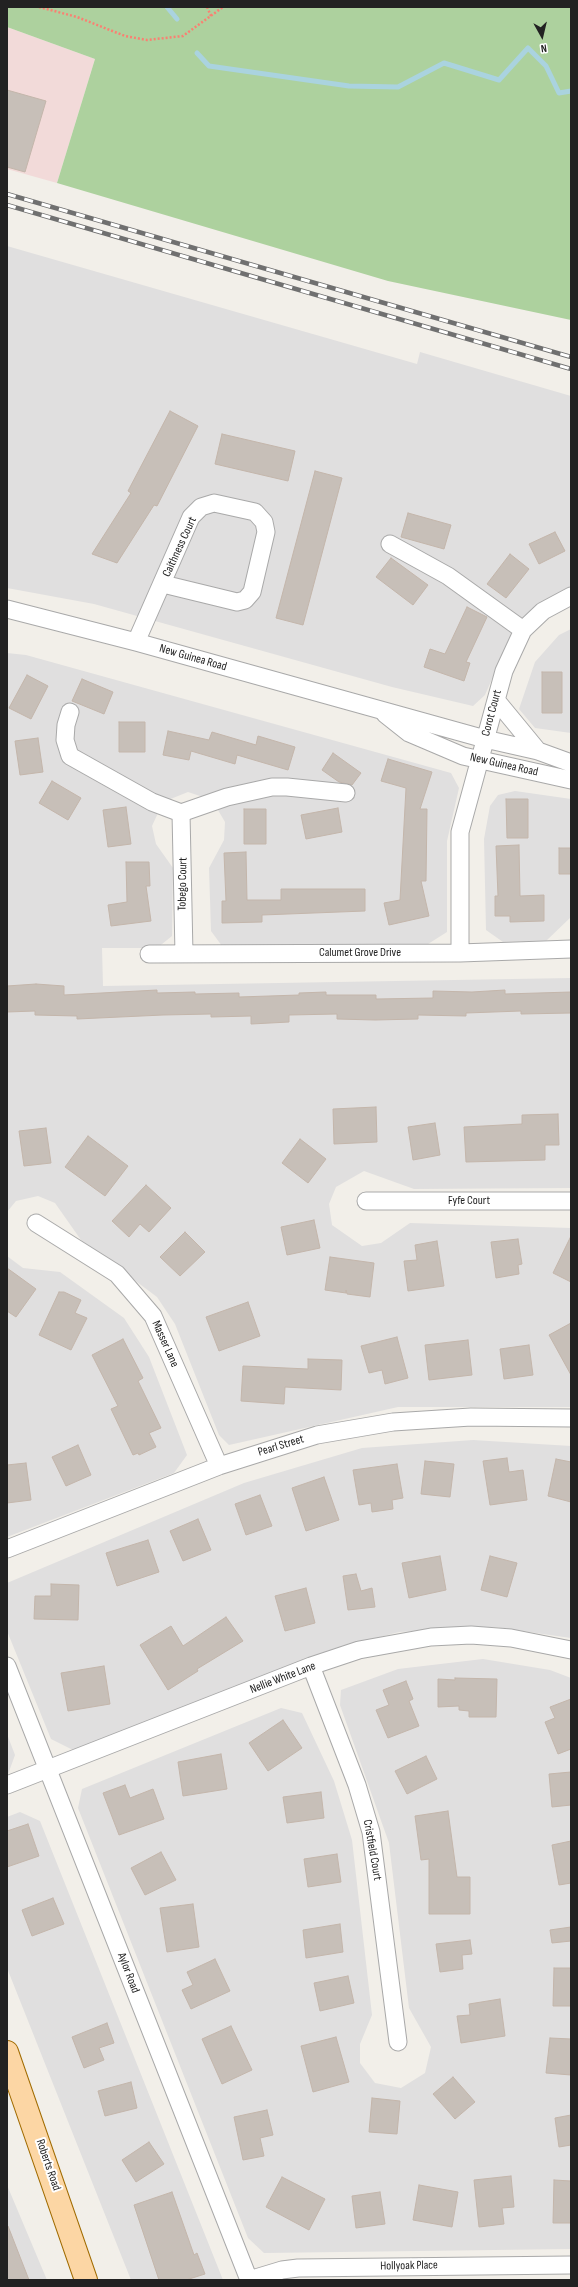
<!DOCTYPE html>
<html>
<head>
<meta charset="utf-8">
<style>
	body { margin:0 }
	#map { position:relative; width:578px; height:2287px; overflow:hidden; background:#f2efe9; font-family:"Sofia Sans Condensed",sans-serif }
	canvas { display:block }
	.frame { position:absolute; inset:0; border:8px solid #222; pointer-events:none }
	.north { position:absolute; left:522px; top:16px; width:40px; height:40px; -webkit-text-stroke:3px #fff; paint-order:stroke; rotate:172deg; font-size:11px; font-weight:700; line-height:16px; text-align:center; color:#222 }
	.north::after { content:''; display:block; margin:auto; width:14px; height:18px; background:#222; clip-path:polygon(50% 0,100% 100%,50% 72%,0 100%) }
</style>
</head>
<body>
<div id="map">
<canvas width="578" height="2287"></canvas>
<div class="frame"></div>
<div class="north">N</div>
</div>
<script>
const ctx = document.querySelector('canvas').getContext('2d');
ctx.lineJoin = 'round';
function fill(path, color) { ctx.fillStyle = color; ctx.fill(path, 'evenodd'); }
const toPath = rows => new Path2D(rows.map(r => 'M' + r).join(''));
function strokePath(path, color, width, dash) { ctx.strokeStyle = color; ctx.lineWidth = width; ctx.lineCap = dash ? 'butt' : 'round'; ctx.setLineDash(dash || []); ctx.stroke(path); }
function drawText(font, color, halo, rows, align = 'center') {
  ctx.font = font + ' "Sofia Sans Condensed",sans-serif'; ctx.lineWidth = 4; ctx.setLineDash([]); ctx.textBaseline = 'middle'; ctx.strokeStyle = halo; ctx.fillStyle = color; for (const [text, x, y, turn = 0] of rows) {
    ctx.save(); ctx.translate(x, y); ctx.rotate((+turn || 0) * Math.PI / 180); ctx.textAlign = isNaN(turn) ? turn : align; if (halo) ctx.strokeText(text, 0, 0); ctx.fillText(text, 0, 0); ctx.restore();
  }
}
fill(toPath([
	[7,246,417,364,420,352,571,396,571,590,512,633,485,695,473,706,392,687,94,604,7,588],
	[571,629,571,733,535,728,519,709,535,662,559,635],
	[7,653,26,655,451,773,459,788,447,841,447,932,428,944,222,946,211,931,209,868,224,840,225,822,212,800,188,792,163,802,152,826,156,844,173,868,172,936,157,948,102,948,103,986,571,978,571,1188,414,1189,364,1171,336,1187,329,1204,332,1225,362,1246,381,1243,410,1223,571,1228,571,1407,398,1407,229,1445,219,1435,175,1324,157,1297,81,1240,55,1203,38,1196,16,1201,7,1212],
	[515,791,571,799,571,917,546,941,503,942,486,930,484,839,490,806,498,795],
	[7,1256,23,1268,60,1272,124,1318,149,1357,187,1455,174,1473,7,1537],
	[473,1440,571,1446,571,1638,494,1627,399,1632,327,1651,73,1750,51,1739,7,1631,7,1583,244,1483,362,1448],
	[483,1659,550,1670,571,1678,571,2249,264,2253,248,2238,78,1808,82,1789,281,1708,302,1713,334,1781,352,1840,372,2015,360,2044,360,2063,375,2083,401,2088,425,2073,431,2047,409,2008,389,1843,340,1705,341,1690,398,1669],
	[7,1734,15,1755,7,1777],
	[20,1812,40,1821,223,2280,131,2280,7,1968,7,1817],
	[7,2185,47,2280,7,2280]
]), '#e0dfdf');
fill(toPath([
	[7,27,95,59,57,183,7,169]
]), '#f2dad9');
fill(toPath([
	[7,7,571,7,571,320,388,281,57,183,95,59,7,27]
]), '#add19e');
strokePath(toPath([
	[167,7,177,19],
	[197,53,209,66,349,86,398,87,444,63,499,80,528,48,546,66,559,93,571,91]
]), '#aad3df', 5);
const building = toPath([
	[7,90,46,101,25,172,7,167,7,90],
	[170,411,198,426,157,506,154,505,117,563,92,554,131,493,128,491,170,411],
	[222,434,295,451,288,481,215,464,222,434],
	[315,471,342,478,303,625,276,618,315,471],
	[408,513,451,525,444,549,401,537,408,513],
	[555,532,565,551,539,564,529,544,555,532],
	[510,554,529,569,506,598,487,584,510,554],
	[391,558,428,585,413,605,376,577,391,558],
	[467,607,487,617,466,662,470,663,464,681,424,667,430,649,445,654,467,607],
	[542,672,562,672,562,713,542,713,542,672],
	[27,675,48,686,31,719,9,708,27,675],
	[82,679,113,692,104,714,72,701,82,679],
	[119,722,145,722,145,752,119,752,119,722],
	[168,731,209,740,212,732,256,745,258,736,295,747,288,770,237,755,235,764,191,751,189,760,163,755,168,731],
	[38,738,43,772,20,775,15,741,38,738],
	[333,753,361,773,352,785,339,782,322,770,333,753],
	[388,759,432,772,420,809,427,809,426,881,421,881,429,916,389,925,384,903,400,900,406,788,381,781,388,759],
	[52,781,81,798,68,820,39,803,52,781],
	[506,799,528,799,528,838,507,838,506,799],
	[126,807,131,844,108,847,103,810,126,807],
	[338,808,342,832,306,839,301,815,338,808],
	[244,809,266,809,266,844,244,844,244,809],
	[519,845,520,896,544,895,544,921,510,922,510,916,495,916,495,896,498,896,496,846,519,845],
	[559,848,571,848,571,874,559,874,559,848],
	[246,852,247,900,281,900,281,889,365,889,365,911,262,915,262,922,222,923,222,901,226,901,224,853,246,852],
	[126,862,149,862,150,886,146,886,151,921,111,926,108,905,127,902,126,862],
	[36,984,64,986,64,995,157,990,157,993,195,992,195,994,239,993,239,997,299,995,299,993,326,992,326,995,376,995,376,999,433,998,433,991,472,992,505,990,505,994,571,992,571,1013,521,1014,521,1011,466,1013,466,1016,418,1015,418,1019,375,1020,337,1019,337,1014,289,1015,289,1022,251,1024,251,1016,211,1017,211,1014,163,1015,77,1019,77,1016,35,1015,35,1011,7,1012,7,986,36,984],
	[376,1107,377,1142,334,1144,333,1109,376,1107],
	[558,1114,559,1145,545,1145,545,1160,466,1162,464,1127,522,1124,522,1115,558,1114],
	[435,1123,440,1155,413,1160,408,1127,435,1123],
	[46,1128,51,1163,24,1166,19,1131,46,1128],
	[88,1136,128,1166,105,1196,65,1167,88,1136],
	[300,1139,326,1159,308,1183,282,1163,300,1139],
	[146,1185,171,1208,149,1232,140,1224,129,1237,112,1221,146,1185],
	[314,1220,320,1248,287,1255,281,1227,314,1220],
	[185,1232,205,1252,180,1276,160,1257,185,1232],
	[571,1236,571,1282,553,1273,571,1236],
	[518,1239,522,1264,518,1265,519,1274,496,1278,491,1242,518,1239],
	[437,1241,444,1286,408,1291,404,1261,417,1260,415,1245,437,1241],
	[330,1257,374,1263,370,1297,347,1294,346,1290,346,1293,325,1290,330,1257],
	[7,1268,36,1289,16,1317,7,1311,7,1268],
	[59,1292,64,1292,81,1300,75,1313,87,1318,71,1350,39,1335,59,1292],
	[248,1302,260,1336,219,1351,206,1317,248,1302],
	[571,1323,571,1375,549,1335,571,1323],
	[397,1337,408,1378,385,1384,382,1370,369,1373,361,1346,397,1337],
	[123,1339,143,1378,138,1381,161,1428,149,1433,156,1447,139,1455,138,1453,133,1455,111,1409,118,1406,92,1355,123,1339],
	[468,1340,472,1375,429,1380,425,1345,468,1340],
	[529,1345,533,1375,504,1379,500,1349,529,1345],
	[308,1359,342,1360,341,1390,285,1387,284,1404,241,1401,243,1366,308,1369,308,1359],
	[78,1445,91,1475,66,1486,52,1457,78,1445],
	[507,1458,509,1472,523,1470,527,1500,490,1505,483,1461,507,1458],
	[556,1459,571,1462,571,1502,548,1496,556,1459],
	[425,1461,454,1464,450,1497,421,1494,425,1461],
	[26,1463,31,1500,7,1503,7,1465,26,1463],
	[397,1464,403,1498,392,1500,393,1509,372,1512,371,1503,359,1505,353,1470,397,1464],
	[324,1477,339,1520,306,1531,292,1488,324,1477],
	[260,1495,272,1526,246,1535,235,1504,260,1495],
	[198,1519,211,1550,183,1561,170,1531,198,1519],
	[148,1540,159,1572,117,1586,106,1553,148,1540],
	[440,1556,446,1590,409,1598,402,1563,440,1556],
	[490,1556,517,1563,507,1597,481,1590,490,1556],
	[356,1574,361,1591,372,1588,375,1607,348,1610,343,1576,356,1574],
	[51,1584,79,1585,78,1620,34,1619,35,1596,51,1596,51,1584],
	[306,1588,315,1623,285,1631,275,1596,306,1588],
	[226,1617,243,1641,197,1669,198,1671,168,1690,140,1645,171,1626,183,1646,226,1617],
	[104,1666,110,1704,68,1711,61,1673,104,1666],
	[455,1678,497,1679,496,1717,469,1717,469,1711,459,1710,459,1706,438,1707,438,1679,455,1680,455,1678],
	[406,1681,413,1699,409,1701,419,1726,388,1738,376,1710,389,1705,383,1690,406,1681],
	[571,1699,571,1749,558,1754,545,1722,555,1718,550,1707,571,1699],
	[283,1720,302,1748,268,1771,249,1743,283,1720],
	[221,1754,227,1789,183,1796,178,1762,221,1754],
	[426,1756,437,1779,407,1794,395,1771,426,1756],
	[571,1772,571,1805,552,1807,549,1774,571,1772],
	[125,1785,130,1798,153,1789,164,1819,119,1835,103,1793,125,1785],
	[321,1792,324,1818,287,1823,283,1797,321,1792],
	[448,1811,457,1877,470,1877,470,1914,429,1914,429,1859,421,1860,415,1816,448,1811],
	[28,1824,39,1856,7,1867,7,1831,28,1824],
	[571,1841,571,1883,559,1885,552,1845,571,1841],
	[161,1852,176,1880,145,1895,131,1868,161,1852],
	[337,1854,341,1882,308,1887,304,1859,337,1854],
	[53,1898,64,1924,32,1936,22,1910,53,1898],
	[193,1904,199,1947,167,1952,160,1908,193,1904],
	[340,1924,343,1952,306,1958,303,1930,340,1924],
	[571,1927,571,1941,552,1943,550,1930,571,1927],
	[470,1940,472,1954,462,1955,463,1969,440,1972,436,1944,470,1940],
	[215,1959,230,1991,191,2009,182,1990,193,1985,187,1972,215,1959],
	[554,1968,571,1968,571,2006,553,2006,554,1968],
	[348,1976,354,2003,320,2011,314,1983,348,1976],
	[500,1999,505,2036,461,2043,457,2016,470,2015,469,2004,500,1999],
	[107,2023,114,2043,99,2048,104,2060,84,2068,72,2037,107,2023],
	[231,2026,252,2070,222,2084,202,2039,231,2026],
	[336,2037,349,2082,313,2092,301,2046,336,2037],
	[550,2038,571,2039,571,2075,546,2073,550,2038],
	[453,2077,475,2102,455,2119,433,2094,453,2077],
	[131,2082,137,2108,105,2116,98,2091,131,2082],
	[372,2098,400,2101,397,2134,369,2132,372,2098],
	[267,2110,273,2135,260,2138,264,2156,243,2160,234,2117,267,2110],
	[571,2115,571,2145,559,2147,555,2118,571,2115],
	[149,2142,164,2164,136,2182,122,2160,149,2142],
	[511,2176,514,2207,502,2208,504,2224,479,2227,474,2180,511,2176],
	[282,2177,325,2199,309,2230,266,2207,282,2177],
	[554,2180,571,2181,571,2223,553,2223,554,2180],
	[419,2185,458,2192,452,2227,413,2220,419,2185],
	[172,2192,194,2255,197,2253,205,2274,186,2280,159,2280,134,2205,172,2192],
	[380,2192,385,2224,356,2228,352,2196,380,2192],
	[7,2226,8,2226,29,2280,7,2280,7,2226]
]);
fill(building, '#c7bfb8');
strokePath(building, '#c4b6ab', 1);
const minor = toPath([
	[390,544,448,576,523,630],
	[7,609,136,642,485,739,538,751,571,763],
	[136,642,191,517,201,507,214,503,255,512,264,522,266,532,252,592,245,600,237,602,163,584],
	[496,700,538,751],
	[70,712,66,725,65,740,70,756,152,802,181,813,227,797,272,787,287,787,346,793],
	[385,714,409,733,463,756,571,780],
	[181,813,184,954],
	[460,953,460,832,504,671,523,630,543,611,571,596],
	[149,954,460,953,571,949],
	[366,1201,571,1201],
	[36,1223,117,1274,153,1316,219,1466],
	[7,1549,219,1466,317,1435,393,1422,471,1417,571,1418],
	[7,1666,249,2280],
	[311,1666,357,1785,371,1832,398,2042],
	[7,1785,311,1666,359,1650,431,1637,471,1635,511,1638,571,1650],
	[249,2280,282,2270,298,2268,571,2265]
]);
const major = toPath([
	[7,2052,86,2280]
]);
strokePath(minor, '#a9a9a9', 19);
strokePath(major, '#a06b00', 24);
strokePath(toPath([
	[39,7,77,17,125,36,147,40,183,36,223,7],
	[207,7,211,16]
]), '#fa8072', 2.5, [2, 2]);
strokePath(minor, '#fff', 17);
strokePath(major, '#fcd6a4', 22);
const rail = toPath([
	[7,194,571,357],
	[7,205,571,369]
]);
strokePath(rail, '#707070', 4.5);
strokePath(rail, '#fff', 3, [9]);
drawText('12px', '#222', '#fff', [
	["Caithness Court",180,547,-65],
	["New Guinea Road",193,658,16],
	["Corot Court",492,713,-75],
	["New Guinea Road",504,765,13],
	["Tobego Court",183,884,-89],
	["Calumet Grove Drive",360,953],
	["Fyfe Court",469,1201],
	["Masser Lane",165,1344,66],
	["Pearl Street",281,1446,-17],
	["Nellie White Lane",283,1678,-21],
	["Cristfield Court",372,1850,80],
	["Aylor Road",128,1973,69],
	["Roberts Road",48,2165,71],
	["Hollyoak Place",409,2266,-1]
]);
</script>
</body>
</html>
